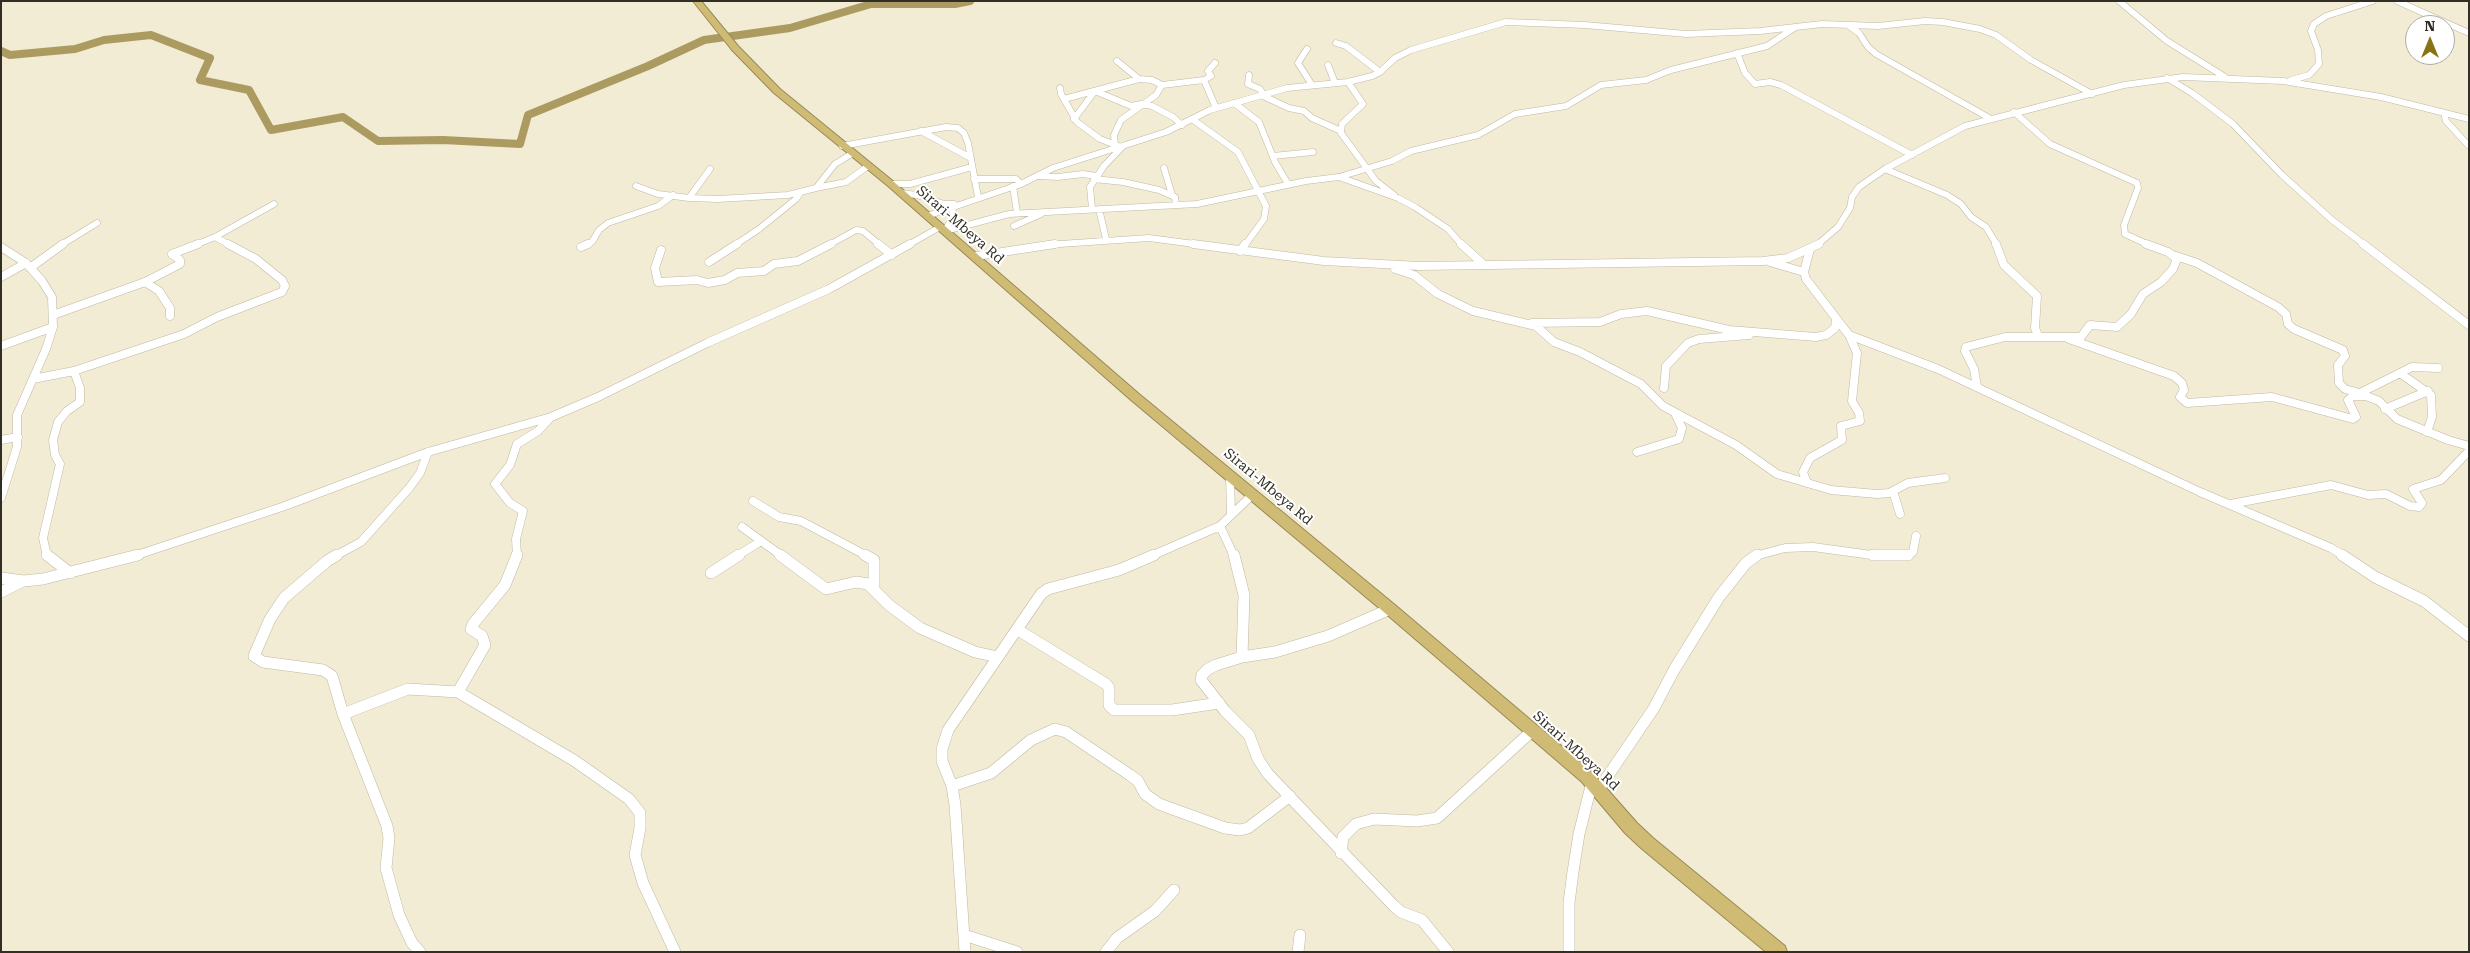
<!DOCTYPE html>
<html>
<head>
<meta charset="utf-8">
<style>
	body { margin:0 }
	#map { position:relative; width:2470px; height:953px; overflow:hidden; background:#f3ecd5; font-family:"Roboto Serif",serif }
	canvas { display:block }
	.frame { position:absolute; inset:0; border:2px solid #302e25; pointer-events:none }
	.north { position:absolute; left:2405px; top:15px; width:50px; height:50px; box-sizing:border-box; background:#fff; border:1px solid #acaba8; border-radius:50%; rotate:0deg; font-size:14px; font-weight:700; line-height:20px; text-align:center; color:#302e25 }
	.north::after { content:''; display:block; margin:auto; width:18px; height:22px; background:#897213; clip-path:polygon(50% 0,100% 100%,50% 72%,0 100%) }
</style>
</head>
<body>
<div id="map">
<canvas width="2470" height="953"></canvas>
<div class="frame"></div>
<div class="north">N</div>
</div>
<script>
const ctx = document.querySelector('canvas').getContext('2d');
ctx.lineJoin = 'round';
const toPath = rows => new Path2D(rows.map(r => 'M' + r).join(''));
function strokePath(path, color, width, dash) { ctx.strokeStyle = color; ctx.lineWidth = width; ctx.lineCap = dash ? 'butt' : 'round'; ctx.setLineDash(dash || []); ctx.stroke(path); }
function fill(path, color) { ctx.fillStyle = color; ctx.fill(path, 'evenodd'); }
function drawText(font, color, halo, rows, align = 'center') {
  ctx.font = font + ' "Roboto Serif",serif'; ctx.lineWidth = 4; ctx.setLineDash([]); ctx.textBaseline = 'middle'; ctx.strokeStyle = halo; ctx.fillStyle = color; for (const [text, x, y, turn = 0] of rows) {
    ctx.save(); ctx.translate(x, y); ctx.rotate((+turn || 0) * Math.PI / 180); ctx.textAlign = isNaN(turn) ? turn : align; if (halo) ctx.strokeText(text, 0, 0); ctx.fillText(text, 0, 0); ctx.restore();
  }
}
strokePath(toPath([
	[1,51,10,55,75,49,104,40,151,35,210,58,200,80,249,90,271,130,343,117,378,141,443,140,520,144,528,115,648,66,704,40,790,28,871,4,955,4,970,1]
]), '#ac9b61', 8);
const minorFar2 = toPath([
	[2119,1,2167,41,2225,77],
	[2397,1,2469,33],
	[1849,26,1859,33,1868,47,1876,54,1991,119],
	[1336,43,1346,46,1380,72],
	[1307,49,1298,63,1312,85],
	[1737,53,1745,73,1755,84,1770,82,1781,85,1912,155],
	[1117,61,1139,79,1152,80,1162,85,1204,80,1216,108],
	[1328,65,1335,83],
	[1249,75,1248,84,1260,89,1263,94],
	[2167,78,2192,93,2233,124,2282,175,2332,220,2365,245],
	[1204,80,1211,76,1208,71,1215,63],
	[2291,80,2309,75,2319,64,2318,50,2311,31,2314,24,2326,16,2373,1],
	[1348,82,1363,104,1342,124,1341,133,1376,181,1394,195],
	[1060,88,1061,94,1077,122,1100,139,1121,147],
	[1095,91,1131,106,1141,104,1152,106,1173,117,1182,125],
	[1261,95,1289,108,1304,111,1312,118,1341,131],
	[1064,99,1139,79],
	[1234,103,1259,122,1275,162,1288,184],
	[2014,112,2050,144,2137,183,2138,188,2124,225,2125,234,2149,245],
	[2444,113,2446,121,2469,146],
	[1074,119,1095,91],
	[1192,119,1238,152,1266,206,1264,219,1245,245],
	[921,131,969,157],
	[1115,145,1114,135,1121,120,1156,95,1162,85],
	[842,146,946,127,958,128,964,133,968,143,978,197],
	[1273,156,1313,152],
	[1164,168,1172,195],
	[1885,169,1947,195,1961,204,1971,217,1986,227,1997,245],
	[1038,176,1058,177,1083,174,1097,176],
	[1339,177,1398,198,1415,207,1448,229,1462,245],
	[974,179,1016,179,1021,184],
	[1094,179,1123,182,1159,190,1175,197,1176,205],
	[891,184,910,184,972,167],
	[636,186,658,194,689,198,718,199,788,195,816,188,835,164,853,153],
	[1013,186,1017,213],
	[816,188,846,182,868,166],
	[901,193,917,195,944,204,954,204],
	[689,198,710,169],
	[1092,209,1090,187,1104,166,1123,146],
	[1099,209,1106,239],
	[927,216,1021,184,1053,168,1166,132,1210,110,1287,88,1348,82,1372,76,1380,72,1395,58,1411,50,1506,22,1585,25,1686,34,1760,31,1822,24,1878,26,1925,21,1943,22,1980,29,1996,35,2031,60,2092,94],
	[1014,226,1041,214],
	[945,231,1009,214,1197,204,1306,181,1339,177,1392,161,1411,151,1478,135,1515,114,1566,106,1601,85,1646,80,1671,70,1767,46,1794,28],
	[945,231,952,218,953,207],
	[215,237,230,245],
	[61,245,97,223],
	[195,245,215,237,274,204],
	[585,245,592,242,599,230,608,223,658,206,673,195],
	[735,245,759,229,796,199,801,192],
	[829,245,856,230,863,231,880,245],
	[908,245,940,227],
	[1045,245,1149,238,1202,245],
	[1817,245,1838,227,1850,208,1852,197,1859,187,1885,169,1965,126,2124,85,2183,77,2283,81,2381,97,2469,119]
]);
const minorFar1 = toPath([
	[878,244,892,255],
	[1193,244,1324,261,1420,266,1763,261,1788,258,1819,244],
	[1461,244,1483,264],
	[1996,244,2004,265,2037,296,2035,328,2038,336],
	[2363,244,2469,325],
	[1,247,26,263,42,281,52,297,53,327,46,349,17,415,17,447,1,498],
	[581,247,588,244],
	[1810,249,1804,272,1806,279,1849,335,1938,369,2200,492,2331,548,2344,556],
	[661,250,655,268,658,282,697,280,708,283,725,280,737,273,764,271,774,264,798,261,831,244],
	[1240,251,1245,244],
	[172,254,198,244],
	[2173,255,2197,263,2278,307,2286,314,2288,324,2294,329,2343,350,2345,356,2338,365,2339,383,2345,389,2359,393],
	[976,256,1055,244],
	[709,262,737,244],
	[1770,262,1804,272],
	[30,268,63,244],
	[1395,269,1414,275,1438,294,1473,311,1536,326,1554,342,1580,352,1641,384,1663,406,1736,445,1777,474,1831,490,1877,494,1889,493,1908,483,1945,478],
	[1,277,26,263],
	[145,282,159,291,170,308,170,316],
	[53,315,145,282,180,264,180,260,172,254],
	[1532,323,1600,322,1621,314,1647,311,1729,330,1816,337,1826,335,1835,328,1836,319],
	[2069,339,2174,376,2182,383,2184,390,2180,397,2187,403,2272,397,2353,419,2356,417,2348,400,2353,396,2366,396,2379,401,2397,419,2448,440,2469,446],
	[1,346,53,327],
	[2400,373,2431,395,2432,417,2427,432],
	[33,379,74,371,184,334,217,317,282,292,285,286,282,280,256,259,228,244],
	[1977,387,1974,369,1965,351,1966,347,2005,337,2081,337,2090,325,2117,327,2131,314,2143,294,2161,282,2173,269,2177,259,2168,252,2146,244],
	[1664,388,1666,366,1688,343,1699,339,1749,335],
	[2360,393,2412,367,2438,368],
	[2385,409,2428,391],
	[1,440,18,437],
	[1637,452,1679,439,1682,428,1675,413],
	[1230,475,1231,514],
	[1807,483,1803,472,1810,458,1842,440,1841,426,1860,421,1859,413,1852,401,1857,353,1849,335],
	[1893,491,1900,514],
	[753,501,779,517,801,521,867,556],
	[2231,504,2331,485,2368,495,2386,494,2410,506,2419,507,2422,503,2413,489,2441,480,2469,451],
	[1220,526,1234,556],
	[742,527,782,556],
	[47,556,43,538,60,464,55,455,53,440,58,422,67,411,80,402,80,388,74,371],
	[134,556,282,507,428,452,551,417,598,397,707,343,829,289,910,244],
	[335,556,361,542,410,487,420,473,428,452],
	[517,556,516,539,523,511,510,503,495,484,510,465,517,444,538,431,551,417],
	[737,556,761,541],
	[1151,556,1220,526,1252,495],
	[1755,556,1785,548,1813,547,1879,556,1907,556,1913,552,1916,536]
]);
const minor = toPath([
	[47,555,70,573],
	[337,555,327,561,284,598,270,619,254,656,263,662,323,670,332,676,343,714,387,826,389,838,386,868,399,915,412,943,420,952],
	[780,555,826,589,856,582,868,584,889,605,920,628,975,652,998,657],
	[865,555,874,560,874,589],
	[1234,555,1244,595,1242,657],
	[1873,555,1908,555],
	[2342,555,2375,577,2424,601,2469,636],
	[711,573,739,555],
	[1,578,24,581,43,579,138,555],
	[1,592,23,581],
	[1390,609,1328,636,1275,652,1242,657,1216,665,1208,669,1202,675,1201,680,1225,711,1249,735,1258,759,1268,774,1394,906,1401,912,1422,920,1448,952],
	[1018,630,1106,684,1109,688,1109,705,1114,710,1172,710,1219,703],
	[458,692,485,645,482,636,471,629,473,624,505,585,517,555],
	[343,714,408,689,458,692,575,761,629,799,640,813,640,828,635,855,643,883,675,952],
	[952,786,991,773,1031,740,1055,729,1066,732,1130,775,1138,781,1145,794,1159,804,1225,828,1240,830,1248,828,1290,796],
	[1599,789,1654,708,1674,670,1719,597,1746,563,1757,555],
	[1341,853,1343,837,1356,824,1374,819,1417,821,1437,818,1532,731],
	[964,935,1017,952],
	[965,952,955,805,952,786,942,761,942,749,948,730,1041,594,1048,589,1119,570,1154,555],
	[1106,952,1117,938,1155,911,1174,890],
	[1298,952,1300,935],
	[1569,952,1569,903,1573,872,1579,834,1592,782]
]);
const highway = toPath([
	[693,1,701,1,738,46,780,89,894,182,1139,394,1395,605,1592,772,1637,823,1653,838,1785,946,1787,952,1766,952,1641,848,1625,833,1582,782,1385,613,1131,400,888,186,774,93,732,50,693,1]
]);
strokePath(minorFar2, '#bfb8a2', 7);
strokePath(minorFar1, '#bfb8a2', 9);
strokePath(minor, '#bfb8a2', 12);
strokePath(highway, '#988a58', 2);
strokePath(minorFar2, '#fff', 6);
strokePath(minorFar1, '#fff', 8);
strokePath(minor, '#fff', 11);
fill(highway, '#d0bb74');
drawText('14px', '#302e25', '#fff', [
	["Sirari-Mbeya Rd",960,225,41],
	["Sirari-Mbeya Rd",1268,487,40],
	["Sirari-Mbeya Rd",1576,751,42]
]);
</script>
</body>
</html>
